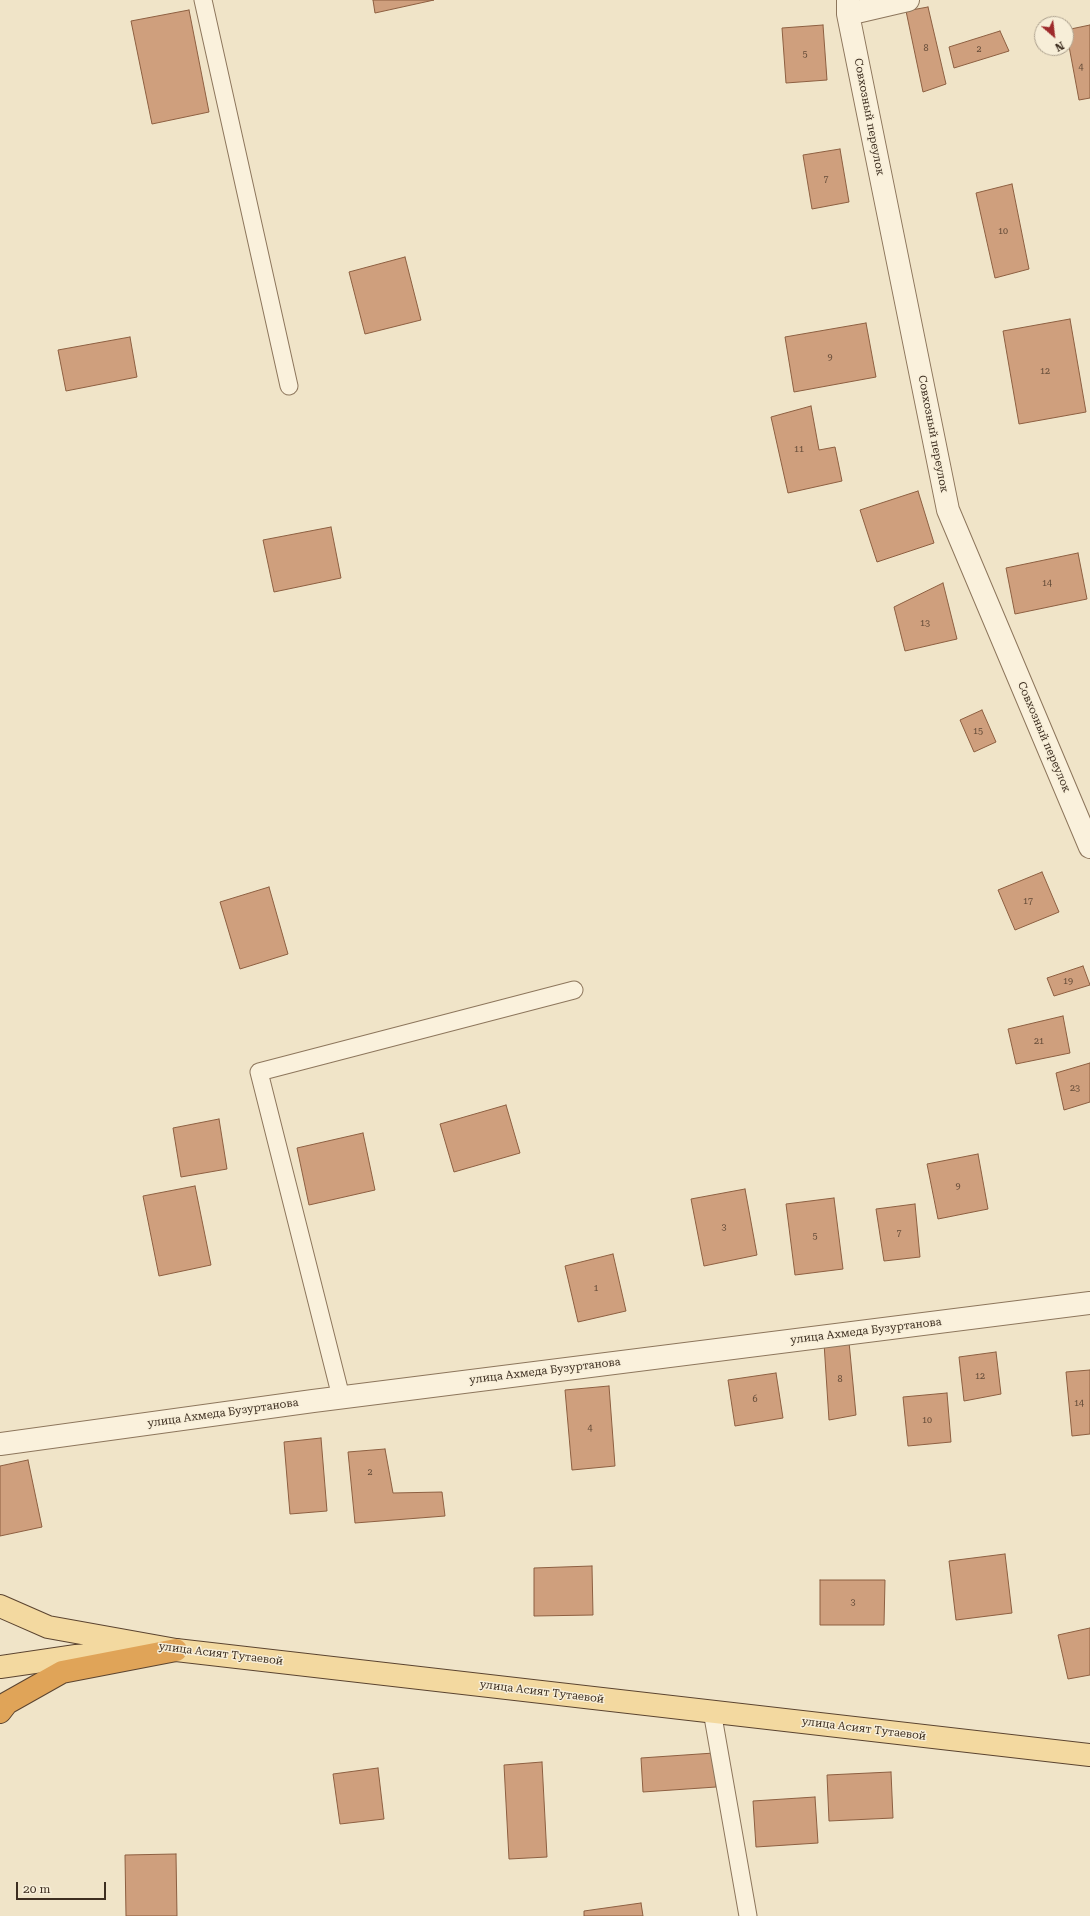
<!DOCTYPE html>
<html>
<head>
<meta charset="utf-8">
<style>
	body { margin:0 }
	#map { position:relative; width:1090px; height:1916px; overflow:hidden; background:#f0e4c8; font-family:"Roboto Serif",serif }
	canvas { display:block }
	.north { position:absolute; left:1034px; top:16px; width:40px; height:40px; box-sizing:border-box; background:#f7eed8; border:1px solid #ada18e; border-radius:50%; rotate:152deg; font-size:11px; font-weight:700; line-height:16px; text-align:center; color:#3d2e20 }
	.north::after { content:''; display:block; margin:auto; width:14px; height:18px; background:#9e2a2b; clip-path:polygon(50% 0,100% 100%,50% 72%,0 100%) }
	.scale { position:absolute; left:16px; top:1882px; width:90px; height:18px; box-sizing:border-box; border:2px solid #3d2e20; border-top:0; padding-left:5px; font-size:12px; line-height:14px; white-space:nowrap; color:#3d2e20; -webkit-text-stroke:3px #f7eed8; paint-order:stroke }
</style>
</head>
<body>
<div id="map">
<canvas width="1090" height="1916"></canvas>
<div class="north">N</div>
<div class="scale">20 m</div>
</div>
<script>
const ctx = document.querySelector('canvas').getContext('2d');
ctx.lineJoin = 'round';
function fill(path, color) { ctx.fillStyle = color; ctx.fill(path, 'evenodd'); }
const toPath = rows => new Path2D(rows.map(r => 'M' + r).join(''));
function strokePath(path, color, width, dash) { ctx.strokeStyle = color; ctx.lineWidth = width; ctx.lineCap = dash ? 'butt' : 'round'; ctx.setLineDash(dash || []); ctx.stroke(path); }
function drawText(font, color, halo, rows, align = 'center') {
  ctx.font = font + ' "Roboto Serif",serif'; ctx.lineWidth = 3; ctx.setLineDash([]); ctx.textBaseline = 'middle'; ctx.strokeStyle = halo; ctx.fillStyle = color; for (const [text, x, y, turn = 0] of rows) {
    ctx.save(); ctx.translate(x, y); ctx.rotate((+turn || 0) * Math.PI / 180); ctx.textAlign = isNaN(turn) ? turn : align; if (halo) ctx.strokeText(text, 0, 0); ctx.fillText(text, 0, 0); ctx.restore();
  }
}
const building = toPath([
	[373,0,434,0,375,13,373,0],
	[928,7,946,84,923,92,906,11,928,7],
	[189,10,209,112,152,124,131,21,189,10],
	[823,25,827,80,786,83,782,28,823,25],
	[1090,25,1090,98,1079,100,1066,30,1090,25],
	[1000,31,1009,51,954,68,949,47,1000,31],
	[840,149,849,202,812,209,803,155,840,149],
	[1012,184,1029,269,995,278,976,193,1012,184],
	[405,257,421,320,365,334,349,272,405,257],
	[1070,319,1086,412,1019,424,1003,331,1070,319],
	[866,323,876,377,794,392,785,337,866,323],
	[130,337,137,377,66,391,58,350,130,337],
	[811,406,819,450,835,447,842,481,788,493,771,417,811,406],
	[918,491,934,543,877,562,860,510,918,491],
	[331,527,341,578,274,592,263,540,331,527],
	[1078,553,1087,599,1015,614,1006,568,1078,553],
	[943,583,957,639,905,651,894,607,943,583],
	[982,710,996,742,974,752,960,720,982,710],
	[1042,872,1059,912,1015,930,998,890,1042,872],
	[269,887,288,954,240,969,220,902,269,887],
	[1083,966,1090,985,1054,996,1047,978,1083,966],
	[1063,1016,1070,1053,1016,1064,1008,1029,1063,1016],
	[1090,1063,1090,1102,1064,1110,1056,1073,1090,1063],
	[506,1105,520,1153,454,1172,440,1124,506,1105],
	[219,1119,227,1169,181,1177,173,1128,219,1119],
	[363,1133,375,1190,309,1205,297,1148,363,1133],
	[978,1154,988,1209,938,1219,927,1164,978,1154],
	[195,1186,211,1265,159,1276,143,1196,195,1186],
	[745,1189,757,1255,704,1266,691,1199,745,1189],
	[834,1198,843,1269,795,1275,786,1204,834,1198],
	[915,1204,920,1257,884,1261,876,1209,915,1204],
	[613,1254,626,1311,578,1322,565,1266,613,1254],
	[849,1342,856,1415,829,1420,824,1343,849,1342],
	[996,1352,1001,1394,964,1401,959,1357,996,1352],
	[1090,1370,1090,1434,1072,1436,1066,1372,1090,1370],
	[776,1373,783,1418,735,1426,728,1380,776,1373],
	[609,1386,615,1466,572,1470,565,1390,609,1386],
	[947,1393,951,1442,908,1446,903,1397,947,1393],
	[321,1438,327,1511,290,1514,284,1442,321,1438],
	[385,1449,393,1493,442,1492,445,1516,355,1523,348,1452,385,1449],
	[28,1460,42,1527,0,1536,0,1466,28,1460],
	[1005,1554,1012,1613,956,1620,949,1561,1005,1554],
	[592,1566,593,1615,534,1616,534,1568,592,1566],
	[820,1580,885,1580,884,1625,820,1625,820,1580],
	[1090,1628,1090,1675,1068,1679,1058,1635,1090,1628],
	[714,1753,716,1787,643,1792,641,1758,714,1753],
	[542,1762,547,1857,509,1859,504,1765,542,1762],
	[378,1768,384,1819,340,1824,333,1774,378,1768],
	[891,1772,893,1818,829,1821,827,1775,891,1772],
	[815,1797,818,1843,756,1847,753,1801,815,1797],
	[176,1854,177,1916,126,1916,125,1855,176,1854],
	[641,1903,643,1916,584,1916,584,1911,641,1903]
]);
fill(building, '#cf9f7d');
strokePath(building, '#8d5f41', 1);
const lane = toPath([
	[203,0,289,386],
	[341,1397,259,1072,574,990],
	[712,1711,748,1916]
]);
const street = toPath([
	[848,0,848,14,948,510,1090,847],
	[848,14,908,0],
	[0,1444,313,1401,1090,1303]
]);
const primary = toPath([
	[0,1606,48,1627,176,1650,1090,1755],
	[0,1667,76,1656,121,1653]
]);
const highway = toPath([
	[0,1712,7,1703,62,1672,176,1650]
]);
strokePath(lane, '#8d765c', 19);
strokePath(street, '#8d765c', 24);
strokePath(primary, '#5b4430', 24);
strokePath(highway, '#5b4430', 24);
strokePath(lane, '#faf1dc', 17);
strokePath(street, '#faf1dc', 22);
strokePath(primary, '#f3d9a0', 22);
strokePath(highway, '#e0a458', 22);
drawText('9px', '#624a37', null, [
	["8",926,48],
	["2",979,49],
	["5",805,54],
	["4",1081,67],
	["7",826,179],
	["10",1003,231],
	["9",830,357],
	["12",1045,371],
	["11",799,449],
	["14",1047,583],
	["13",925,623],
	["15",978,731],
	["17",1028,901],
	["19",1068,981],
	["21",1039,1041],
	["23",1075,1088],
	["9",958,1186],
	["3",724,1227],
	["7",899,1233],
	["5",815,1236],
	["1",596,1288],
	["12",980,1376],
	["8",840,1379],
	["6",755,1399],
	["14",1079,1403],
	["10",927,1420],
	["4",590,1428],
	["2",370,1472],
	["3",853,1602]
]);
drawText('11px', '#3d2e20', '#f7eed8', [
	["Совхозный переулок",869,117,79],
	["Совхозный переулок",933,434,79],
	["Совхозный переулок",1044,737,67],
	["улица Ахмеда Бузуртанова",866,1331,-7],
	["улица Ахмеда Бузуртанова",545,1371,-7],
	["улица Ахмеда Бузуртанова",223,1413,-8],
	["улица Асият Тутаевой",221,1654,7],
	["улица Асият Тутаевой",542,1692,7],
	["улица Асият Тутаевой",864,1729,7]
]);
</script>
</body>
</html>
